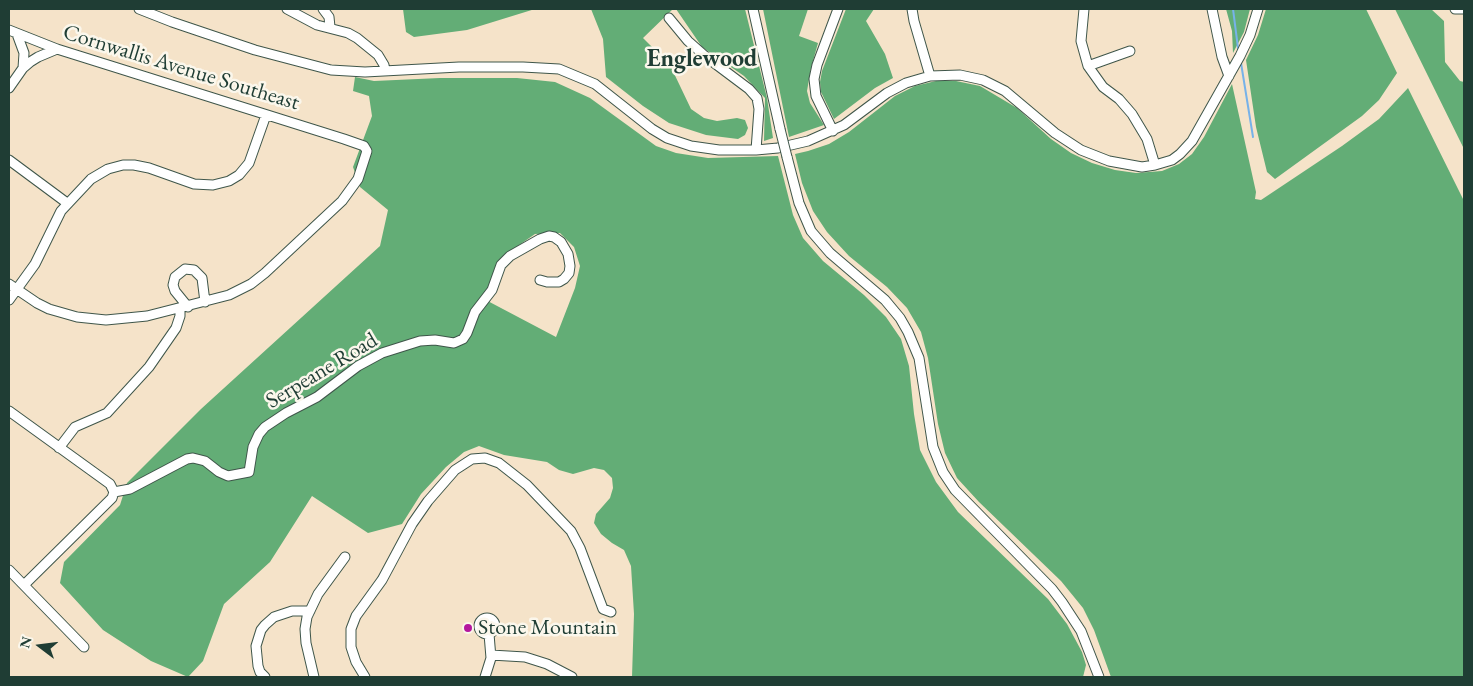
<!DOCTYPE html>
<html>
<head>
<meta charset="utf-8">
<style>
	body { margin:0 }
	#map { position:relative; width:1473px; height:686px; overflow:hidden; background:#f5e3c9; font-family:"EB Garamond",serif }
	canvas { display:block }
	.frame { position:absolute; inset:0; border:10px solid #1f3d34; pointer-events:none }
	.north { position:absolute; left:15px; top:621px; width:50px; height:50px; -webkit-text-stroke:4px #fbf7ec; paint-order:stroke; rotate:285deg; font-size:14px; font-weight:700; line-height:20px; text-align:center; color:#1f3d34 }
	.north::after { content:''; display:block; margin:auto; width:18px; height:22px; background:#1f3d34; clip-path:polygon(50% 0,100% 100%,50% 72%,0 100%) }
</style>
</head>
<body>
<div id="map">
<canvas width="1473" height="686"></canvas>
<div class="frame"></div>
<div class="north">N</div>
</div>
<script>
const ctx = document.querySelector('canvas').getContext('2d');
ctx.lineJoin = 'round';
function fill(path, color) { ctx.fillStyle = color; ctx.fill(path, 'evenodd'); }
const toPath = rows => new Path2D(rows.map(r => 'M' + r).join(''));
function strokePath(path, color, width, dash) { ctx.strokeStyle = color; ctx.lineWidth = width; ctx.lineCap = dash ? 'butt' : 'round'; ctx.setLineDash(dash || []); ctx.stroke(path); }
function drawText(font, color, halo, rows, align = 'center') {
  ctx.font = font + ' "EB Garamond",serif'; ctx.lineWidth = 5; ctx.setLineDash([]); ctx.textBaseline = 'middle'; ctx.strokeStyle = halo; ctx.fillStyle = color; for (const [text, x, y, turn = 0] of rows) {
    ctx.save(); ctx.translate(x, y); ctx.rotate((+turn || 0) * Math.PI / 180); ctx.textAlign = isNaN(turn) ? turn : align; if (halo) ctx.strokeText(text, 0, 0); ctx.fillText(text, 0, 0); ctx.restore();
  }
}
fill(toPath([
	[403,9,535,9,467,30,414,37,406,32],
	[589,9,673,9,643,38,670,65,691,109,704,118,717,121,737,118,745,120,748,128,745,135,738,139,706,135,669,123,643,106,606,77,603,39,591,9],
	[676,9,745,9,767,98,773,138,764,141,765,98,744,76,702,47],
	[763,9,808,9,799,36,818,43,811,68,807,91,810,103,824,125,789,137],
	[846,9,874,9,866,21,885,54,893,78,875,88,834,119,821,92,820,82,822,71],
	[1226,9,1250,9,1244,32,1233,53,1232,31],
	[1266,9,1366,9,1397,73,1379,100,1362,116,1275,179,1267,172,1256,127,1246,60,1258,35],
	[1395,9,1431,9,1444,21,1445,62,1460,81,1464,82,1464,149],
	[355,77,374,81,440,78,517,78,555,82,590,98,656,146,676,153,708,158,778,156,793,215,803,238,823,261,864,295,886,317,901,339,909,366,914,414,920,450,936,482,958,512,1048,599,1067,624,1082,652,1086,665,1083,677,632,677,634,614,631,566,624,550,612,543,601,534,594,523,596,514,610,498,613,488,612,478,604,470,594,468,573,474,559,470,547,462,504,455,479,446,464,452,446,467,421,494,402,524,368,533,312,496,270,562,224,604,203,661,188,677,151,661,103,630,60,583,64,562,120,505,127,483,201,409,380,246,388,210,360,187,353,167,372,116,369,96,353,91],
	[560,233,574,247,580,266,575,288,556,337,482,298,512,250,535,234],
	[936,81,956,81,980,86,1017,108,1051,139,1071,153,1092,163,1115,170,1136,173,1162,171,1179,164,1192,154,1204,137,1232,84,1256,192,1255,199,1261,200,1342,146,1379,119,1408,88,1464,201,1464,677,1111,677,1094,630,1083,608,1061,581,979,502,957,478,945,453,938,424,928,358,921,332,907,308,887,287,849,256,827,232,813,211,802,183,795,154,808,151,829,144,849,132,895,96,915,86]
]), '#63ad76');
strokePath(toPath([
	[1233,9,1238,48],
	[1241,63,1253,137]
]), '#77b2e9', 2);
const minor = toPath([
	[139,9,172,22,255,50,331,70,365,72,459,67,523,67,559,69,595,84,652,129,667,138,691,146,719,150,756,150,778,148,808,141,844,125,887,93,906,83,930,76,960,75,983,80,1005,91,1055,133,1081,150,1109,161,1142,167,1155,165,1172,160,1180,154,1192,141,1240,56,1250,35,1258,9],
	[287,9,317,25,348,33,357,38,378,55,384,65,385,71],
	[323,9,329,17,330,27],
	[753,9,780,129],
	[912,9,914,21,930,76],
	[1084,9,1081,41,1088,66,1103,87,1119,99,1132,114,1147,139,1155,165],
	[1212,9,1222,57,1229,76],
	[1455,9,1463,9],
	[669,18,688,41,705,56,749,89,757,98,759,109,756,150],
	[9,30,57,49,344,139,364,146,367,151,358,179,342,201,265,273,251,284,229,295,147,316,106,320,77,317,49,309,37,303,9,284],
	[17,34,24,53,23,68],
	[1088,66,1130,51],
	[9,88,23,68,30,62,38,57,57,49],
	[833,131,816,96,814,79,817,65,838,9],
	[787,157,799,203,811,231,830,253,885,300,900,318,908,332,919,358,933,447,943,472,955,490,1052,589,1062,602,1081,631,1099,677],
	[9,160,67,203],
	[9,300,35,264,61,211,91,179,108,169,123,165,134,165,149,168,194,184,213,185,229,181,239,175,249,163,266,115],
	[188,307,175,291,173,285,175,277,185,269,194,270,202,278,205,302],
	[9,411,110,484,114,492],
	[59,448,75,427,107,413,149,367,176,328,180,316,180,309],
	[114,492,130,489,187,459,193,458,205,461,219,472,228,476,249,472,253,447,259,434,265,427,286,413,317,397,358,366,382,353,420,341,435,340,454,343,463,339,467,333,475,312,492,290,501,265,510,256,540,239,549,236,554,237,561,242,568,254,570,266,569,273,564,279,559,282,547,282,540,280],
	[9,570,84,647],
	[24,585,112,498,114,492],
	'479 626a8 8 0 1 1 16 0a8 8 0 1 1-16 0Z',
	[491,655,525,657,547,664,572,677],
	[265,677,260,672,258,666,256,646,261,630,265,625,274,617,292,611,310,611],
	[314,677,306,643,305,629,307,617,318,594,345,557],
	[365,677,356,662,351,647,351,629,356,616,382,580,412,524,428,501,455,470,472,459,485,458,499,463,527,485,571,531,580,548,603,609,611,612],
	[485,677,491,658,489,634]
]);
strokePath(minor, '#3f564a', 11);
strokePath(minor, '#fff', 9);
const minorBridge = toPath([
	[780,129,787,157]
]);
strokePath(minorBridge, '#3f564a', 11, []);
strokePath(minorBridge, '#fff', 9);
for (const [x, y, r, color] of [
	[468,628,5,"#b5179e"]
]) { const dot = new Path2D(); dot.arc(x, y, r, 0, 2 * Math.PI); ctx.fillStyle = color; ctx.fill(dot); strokePath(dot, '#fbf7ec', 2); }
drawText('22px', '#1f3d34', '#fbf7ec', [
	["Cornwallis Avenue Southeast",181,68,17],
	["Serpeane Road",322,371,-31]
]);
drawText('22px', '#1f3d34', '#fbf7ec', [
	["Stone Mountain",478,628]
], 'left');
drawText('bold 24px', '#1f3d34', '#fbf7ec', [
	["Englewood",702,59]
]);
</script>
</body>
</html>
